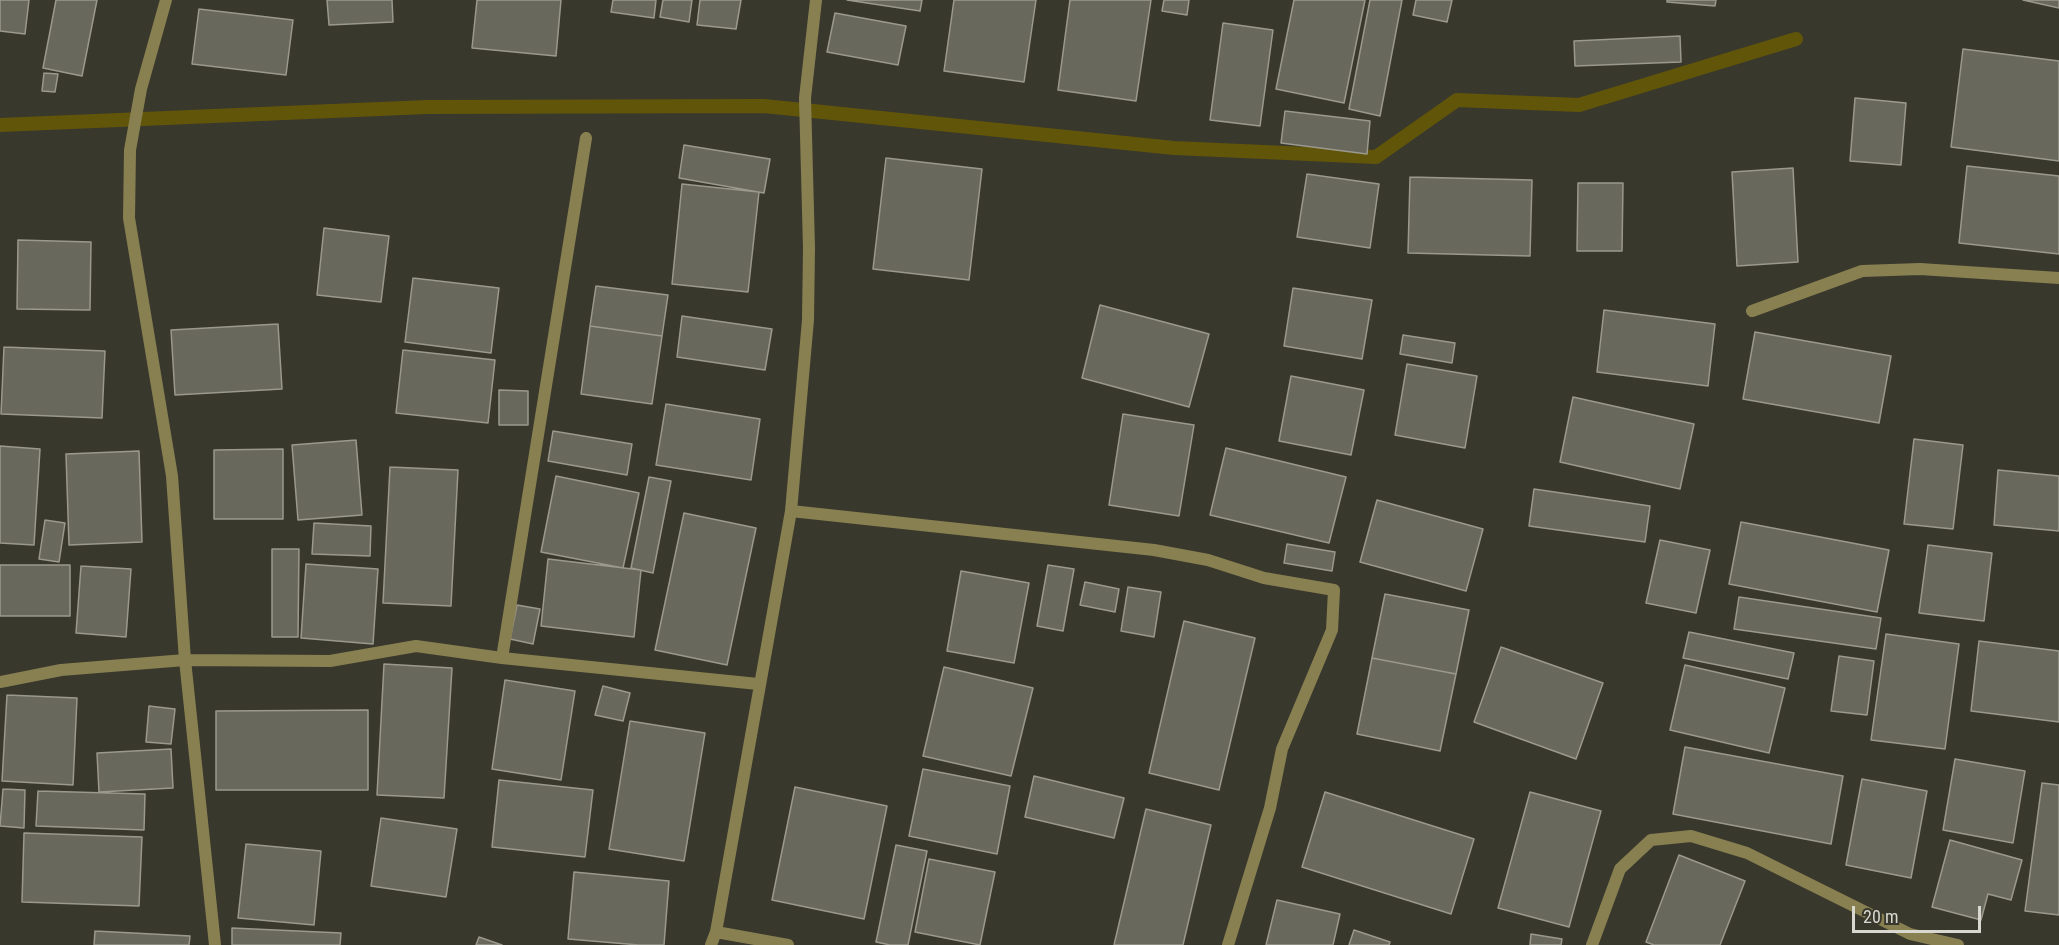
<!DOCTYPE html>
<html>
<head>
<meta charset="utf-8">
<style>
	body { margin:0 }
	#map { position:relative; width:2059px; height:945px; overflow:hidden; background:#39382d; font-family:"Roboto Condensed",sans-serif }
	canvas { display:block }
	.scale { position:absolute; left:1852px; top:906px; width:129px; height:27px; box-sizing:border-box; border:3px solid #d8d8d1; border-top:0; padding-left:8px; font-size:18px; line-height:21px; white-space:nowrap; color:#d8d8d1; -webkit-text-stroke:4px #39382d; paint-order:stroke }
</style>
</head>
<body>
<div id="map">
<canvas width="2059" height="945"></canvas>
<div class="scale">20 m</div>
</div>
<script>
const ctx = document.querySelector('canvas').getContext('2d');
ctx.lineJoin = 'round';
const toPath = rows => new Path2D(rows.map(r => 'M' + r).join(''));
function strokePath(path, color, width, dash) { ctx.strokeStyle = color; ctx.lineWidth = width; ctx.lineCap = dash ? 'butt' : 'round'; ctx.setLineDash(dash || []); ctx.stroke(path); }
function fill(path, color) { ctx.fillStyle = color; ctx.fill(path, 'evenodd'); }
strokePath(toPath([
	[0,125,427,107,764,106,1174,148,1376,157,1457,100,1579,105,1796,39]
]), '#61550a', 14);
const building = toPath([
	[0,0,29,0,25,34,0,31,0,0],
	[56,0,97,0,82,76,43,68,56,0],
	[327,0,392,0,393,22,329,25,327,0],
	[477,0,561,0,556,56,472,48,477,0],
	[613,0,656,0,654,18,611,12,613,0],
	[663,0,692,0,689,22,660,17,663,0],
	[700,0,741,0,736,29,697,25,700,0],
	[847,0,922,0,920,11,847,0],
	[954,0,1036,0,1024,82,944,71,954,0],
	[1070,0,1151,0,1136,101,1058,90,1070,0],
	[1164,0,1189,0,1187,15,1162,11,1164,0],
	[1294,0,1365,0,1344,103,1276,89,1294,0],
	[1370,0,1402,0,1380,116,1349,109,1370,0],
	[1416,0,1452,0,1447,22,1413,15,1416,0],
	[1667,0,1716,0,1715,6,1667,2,1667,0],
	[2023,0,2059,0,2059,8,2023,0],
	[199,9,293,20,286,75,192,64,199,9],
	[835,13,906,26,898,65,827,52,835,13],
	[1223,23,1273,30,1260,126,1210,120,1223,23],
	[1680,36,1681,62,1575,66,1574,41,1680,36],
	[1963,49,2059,61,2059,161,1951,147,1963,49],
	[44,73,58,74,55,92,42,91,44,73],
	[1855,98,1906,103,1901,165,1850,161,1855,98],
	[1285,111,1370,121,1367,154,1281,143,1285,111],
	[684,145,770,159,764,193,679,178,684,145],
	[886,158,982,169,969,280,873,269,886,158],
	[1967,166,2059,176,2059,254,1959,243,1967,166],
	[1793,168,1798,262,1737,266,1732,172,1793,168],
	[1307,174,1379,184,1370,248,1297,237,1307,174],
	[1410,177,1532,180,1530,256,1408,253,1410,177],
	[1578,183,1623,183,1622,251,1577,251,1578,183],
	[682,184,759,192,748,292,672,284,682,184],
	[324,228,389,236,381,302,317,295,324,228],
	[18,240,91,242,90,310,17,309,18,240],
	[413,278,499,288,491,353,405,342,413,278],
	[596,286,668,295,662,336,590,326,596,286],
	[1293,288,1372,300,1362,359,1284,346,1293,288],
	[1100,305,1209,334,1189,407,1082,378,1100,305],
	[1604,310,1715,324,1708,386,1597,372,1604,310],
	[682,316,772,329,765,370,677,357,682,316],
	[278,324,282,389,175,395,171,330,278,324],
	[590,326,662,336,652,404,581,394,590,326],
	[1755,332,1891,356,1879,423,1743,399,1755,332],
	[1403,335,1455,343,1452,363,1400,354,1403,335],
	[4,347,105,351,102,418,1,414,4,347],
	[403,350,495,360,488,423,396,413,403,350],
	[1407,364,1477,376,1465,448,1395,435,1407,364],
	[1291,376,1364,390,1351,455,1279,441,1291,376],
	[499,390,528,391,528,425,499,425,499,390],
	[1573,397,1694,424,1680,489,1560,462,1573,397],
	[666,404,760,419,751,480,656,465,666,404],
	[1123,414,1194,425,1179,516,1109,505,1123,414],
	[553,431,632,444,627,475,548,461,553,431],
	[1914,439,1963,445,1953,529,1904,524,1914,439],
	[356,440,362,515,298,520,292,445,356,440],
	[0,446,40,449,34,545,0,543,0,446],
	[1226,448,1346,477,1329,543,1210,515,1226,448],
	[283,449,283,519,214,519,214,450,283,449],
	[139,451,142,542,69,545,66,454,139,451],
	[390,467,458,470,451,606,383,603,390,467],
	[1998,470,2059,476,2059,531,1994,525,1998,470],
	[556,476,639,493,623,568,541,552,556,476],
	[649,477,671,481,653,573,631,568,649,477],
	[1534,489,1650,506,1645,542,1529,526,1534,489],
	[1377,500,1483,529,1466,591,1360,562,1377,500],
	[684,513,756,528,727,665,655,650,684,513],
	[45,520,65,523,59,562,39,559,45,520],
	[1741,522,1889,550,1877,612,1729,584,1741,522],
	[314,523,371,526,370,556,312,554,314,523],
	[1660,540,1710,550,1696,613,1646,603,1660,540],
	[1287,544,1335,552,1332,571,1284,563,1287,544],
	[1928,545,1992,553,1984,621,1919,613,1928,545],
	[272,549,299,549,298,637,272,637,272,549],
	[548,559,641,570,634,637,541,626,548,559],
	[306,564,378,569,373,644,301,638,306,564],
	[0,565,70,565,70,616,0,616,0,565],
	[1048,565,1074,569,1063,631,1037,626,1048,565],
	[81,566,131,569,126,637,76,633,81,566],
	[961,571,1029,583,1014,663,947,651,961,571],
	[1085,582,1119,589,1115,612,1080,605,1085,582],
	[1128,587,1161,592,1154,637,1121,631,1128,587],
	[1385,594,1469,610,1456,674,1372,658,1385,594],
	[1739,597,1881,618,1876,649,1734,629,1739,597],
	[517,605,540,609,533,644,510,639,517,605],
	[1184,621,1255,638,1219,790,1149,773,1184,621],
	[1689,632,1794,653,1788,679,1683,658,1689,632],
	[1886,634,1959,644,1945,749,1871,740,1886,634],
	[1979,641,2059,651,2059,722,1971,711,1979,641],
	[1501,647,1603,683,1576,759,1474,722,1501,647],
	[1839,656,1874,661,1867,715,1831,711,1839,656],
	[1372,658,1456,674,1440,751,1357,734,1372,658],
	[384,664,452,668,444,798,377,795,384,664],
	[1685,665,1785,688,1769,753,1670,730,1685,665],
	[944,667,1033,688,1011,776,923,756,944,667],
	[505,680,575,691,561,780,492,769,505,680],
	[603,686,630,693,623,721,595,715,603,686],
	[7,695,77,698,73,785,2,781,7,695],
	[149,706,175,709,171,744,146,742,149,706],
	[368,710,368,790,216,790,216,711,368,710],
	[630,721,705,733,684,861,609,849,630,721],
	[1685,747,1843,776,1831,844,1673,814,1685,747],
	[171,749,173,788,99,792,97,753,171,749],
	[1955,759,2025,771,2013,843,1943,830,1955,759],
	[923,769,1010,786,997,854,909,836,923,769],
	[1034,776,1124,798,1114,838,1025,817,1034,776],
	[1862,779,1927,791,1911,878,1846,865,1862,779],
	[499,780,593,790,585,857,492,847,499,780],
	[2042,783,2059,785,2059,915,2025,911,2042,783],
	[795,787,887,806,864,919,772,900,795,787],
	[3,789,25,790,24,828,0,826,3,789],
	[38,791,145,794,144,830,36,826,38,791],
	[1325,792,1474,839,1451,914,1302,867,1325,792],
	[1530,792,1601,811,1569,927,1498,908,1530,792],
	[1146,809,1211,825,1183,945,1114,945,1146,809],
	[381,818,457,829,446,897,371,886,381,818],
	[24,833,142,837,139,906,22,902,24,833],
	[1950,840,2022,860,2011,900,1988,894,1981,920,1932,907,1950,840],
	[246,844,321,851,314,925,238,918,246,844],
	[896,845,927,851,908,945,890,945,876,942,896,845],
	[1679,855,1745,881,1720,945,1654,945,1646,942,1679,855],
	[929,859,995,872,980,945,915,932,929,859],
	[574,872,669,881,664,945,639,945,568,939,574,872],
	[1277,900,1340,914,1333,945,1266,945,1277,900],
	[232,928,341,933,340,945,232,945,232,928],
	[1354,930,1390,942,1389,945,1349,945,1354,930],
	[95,931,190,936,189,945,94,945,95,931],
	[1531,934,1562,939,1561,945,1530,945,1531,934],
	[479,937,502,945,476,945,479,937]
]);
fill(building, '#69685c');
strokePath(building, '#9b998e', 1.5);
strokePath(toPath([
	[166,0,141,89,130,150,129,218,172,476,185,660,215,945],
	[1752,311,1862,271,1920,269,2059,278],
	[791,511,1154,550,1208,560,1264,578,1334,590,1332,630,1282,749,1270,808,1228,945],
	[502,658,586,138],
	[0,682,61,670,185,660,330,661,416,646,502,658,758,684],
	[716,932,788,945],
	[711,945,716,932,791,511,808,320,809,248,805,98,816,0],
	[1592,945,1620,869,1651,840,1691,836,1747,853,1910,934,1958,945]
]), '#898051', 12);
</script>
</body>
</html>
